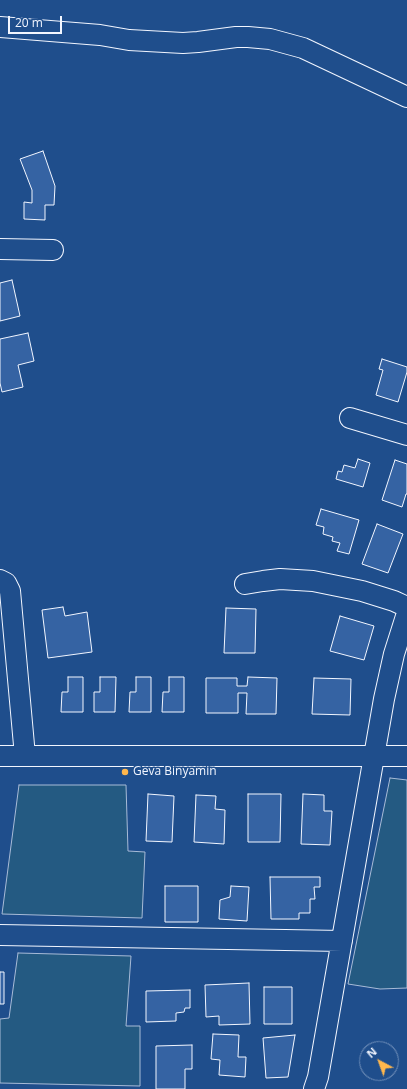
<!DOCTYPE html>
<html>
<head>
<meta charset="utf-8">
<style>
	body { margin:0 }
	#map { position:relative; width:407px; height:1089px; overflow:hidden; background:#1f4e8c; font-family:"Open Sans",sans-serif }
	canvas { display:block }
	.north { position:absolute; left:359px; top:1041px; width:40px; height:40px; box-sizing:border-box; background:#1f4e8c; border:1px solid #7391ba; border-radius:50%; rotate:319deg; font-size:11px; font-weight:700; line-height:16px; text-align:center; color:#f2f6ff }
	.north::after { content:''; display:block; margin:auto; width:14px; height:18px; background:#ffb74d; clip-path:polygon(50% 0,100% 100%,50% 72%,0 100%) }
	.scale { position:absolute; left:8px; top:16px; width:54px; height:18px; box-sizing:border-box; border:2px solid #f2f6ff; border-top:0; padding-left:5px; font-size:12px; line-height:14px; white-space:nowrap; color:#f2f6ff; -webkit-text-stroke:3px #1f4e8c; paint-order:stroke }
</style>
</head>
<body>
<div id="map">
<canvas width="407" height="1089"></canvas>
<div class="north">N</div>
<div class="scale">20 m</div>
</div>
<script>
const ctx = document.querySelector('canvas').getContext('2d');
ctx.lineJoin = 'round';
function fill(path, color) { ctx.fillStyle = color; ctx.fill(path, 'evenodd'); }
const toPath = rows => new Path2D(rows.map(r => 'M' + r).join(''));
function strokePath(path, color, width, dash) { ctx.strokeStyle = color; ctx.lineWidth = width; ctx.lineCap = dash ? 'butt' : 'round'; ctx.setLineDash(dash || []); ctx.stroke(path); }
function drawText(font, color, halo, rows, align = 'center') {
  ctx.font = font + ' "Open Sans",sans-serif'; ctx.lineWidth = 3; ctx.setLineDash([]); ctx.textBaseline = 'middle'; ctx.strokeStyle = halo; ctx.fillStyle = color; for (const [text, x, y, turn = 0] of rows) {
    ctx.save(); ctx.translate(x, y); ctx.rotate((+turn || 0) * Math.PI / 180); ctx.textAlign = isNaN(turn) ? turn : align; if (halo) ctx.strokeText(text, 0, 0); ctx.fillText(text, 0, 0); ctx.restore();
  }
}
const green = toPath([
	[390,778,407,780,407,988,380,989,348,984,390,778],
	[19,785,126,785,128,851,145,852,142,918,2,914,19,785],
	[18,953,131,956,126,1026,140,1026,140,1086,0,1083,0,1019,9,1018,18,953]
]);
fill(green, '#245a82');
strokePath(green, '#a8bbd7', 1);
const building = toPath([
	[43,151,55,186,54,205,45,205,45,220,24,219,24,202,32,203,32,190,20,159,43,151],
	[12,280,20,316,0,321,0,283,12,280],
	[28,333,34,361,18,365,23,387,2,392,0,383,0,339,28,333],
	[382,359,407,367,407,372,398,402,376,395,383,370,379,369,382,359],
	[358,459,370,463,363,487,336,479,338,471,342,472,344,465,355,468,358,459],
	[395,460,407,464,407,494,406,494,402,507,382,500,395,460],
	[321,509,359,520,349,554,337,551,340,543,332,541,333,537,323,534,324,527,316,525,321,509],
	[377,524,403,534,388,573,362,564,377,524],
	[63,607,65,616,87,612,92,652,48,658,42,610,63,607],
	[226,608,256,609,255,653,224,653,226,608],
	[340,616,374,626,364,660,330,651,340,616],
	[68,677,83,677,83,712,61,712,62,692,68,692,68,677],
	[100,677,116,677,115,712,94,712,94,692,100,692,100,677],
	[136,677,151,677,151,712,129,712,130,692,136,692,136,677],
	[169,677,184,677,184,712,162,712,163,692,169,692,169,677],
	[248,677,277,678,276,714,246,714,247,693,238,693,238,713,206,713,206,678,237,678,237,686,247,686,248,677],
	[314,678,351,679,350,715,312,714,314,678],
	[148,794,174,796,172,842,146,841,148,794],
	[248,794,281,794,280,842,248,842,248,794],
	[303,794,324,795,324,811,332,811,330,845,301,844,303,794],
	[196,795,216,796,215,809,225,810,224,844,194,842,196,795],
	[270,877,320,877,320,887,314,887,315,899,310,899,310,913,299,913,299,919,271,919,270,877],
	[165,886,198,886,198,922,165,922,165,886],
	[231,886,249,887,247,921,219,919,220,900,230,897,231,886],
	[0,972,4,972,4,1004,0,1004,0,972],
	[249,983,250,1024,219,1025,219,1016,206,1017,205,985,249,983],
	[264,987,292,987,292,1024,264,1024,264,987],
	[190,990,190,1008,185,1008,184,1012,176,1013,176,1021,146,1022,146,991,190,990],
	[213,1034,239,1035,238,1057,246,1057,245,1077,219,1075,220,1060,211,1059,213,1034],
	[295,1035,288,1077,266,1078,263,1038,295,1035],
	[192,1045,192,1069,185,1069,185,1089,156,1089,156,1046,192,1045]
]);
fill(building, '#3563a3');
strokePath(building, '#f2f6ff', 1);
const minor = toPath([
	[0,27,100,35,129,40,183,43,198,42,236,37,248,37,270,39,303,48,407,97],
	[0,249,53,250],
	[350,418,407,435],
	[0,580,6,583,10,591,25,756],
	[245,584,263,581,280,579,313,581,362,591,394,601,407,607],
	[0,756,407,756],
	[0,935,342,941],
	[314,1089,318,1077,384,699,394,654,407,613]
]);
strokePath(minor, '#f2f6ff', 22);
strokePath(minor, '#1f4e8c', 20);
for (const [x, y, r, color] of [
	[125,772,4,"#ffb74d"]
]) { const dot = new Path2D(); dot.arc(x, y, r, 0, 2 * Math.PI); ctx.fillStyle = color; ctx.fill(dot); strokePath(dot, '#1f4e8c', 1.5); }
drawText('12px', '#f2f6ff', '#1f4e8c', [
	["Geva Binyamin",133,772]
], 'left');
</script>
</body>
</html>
